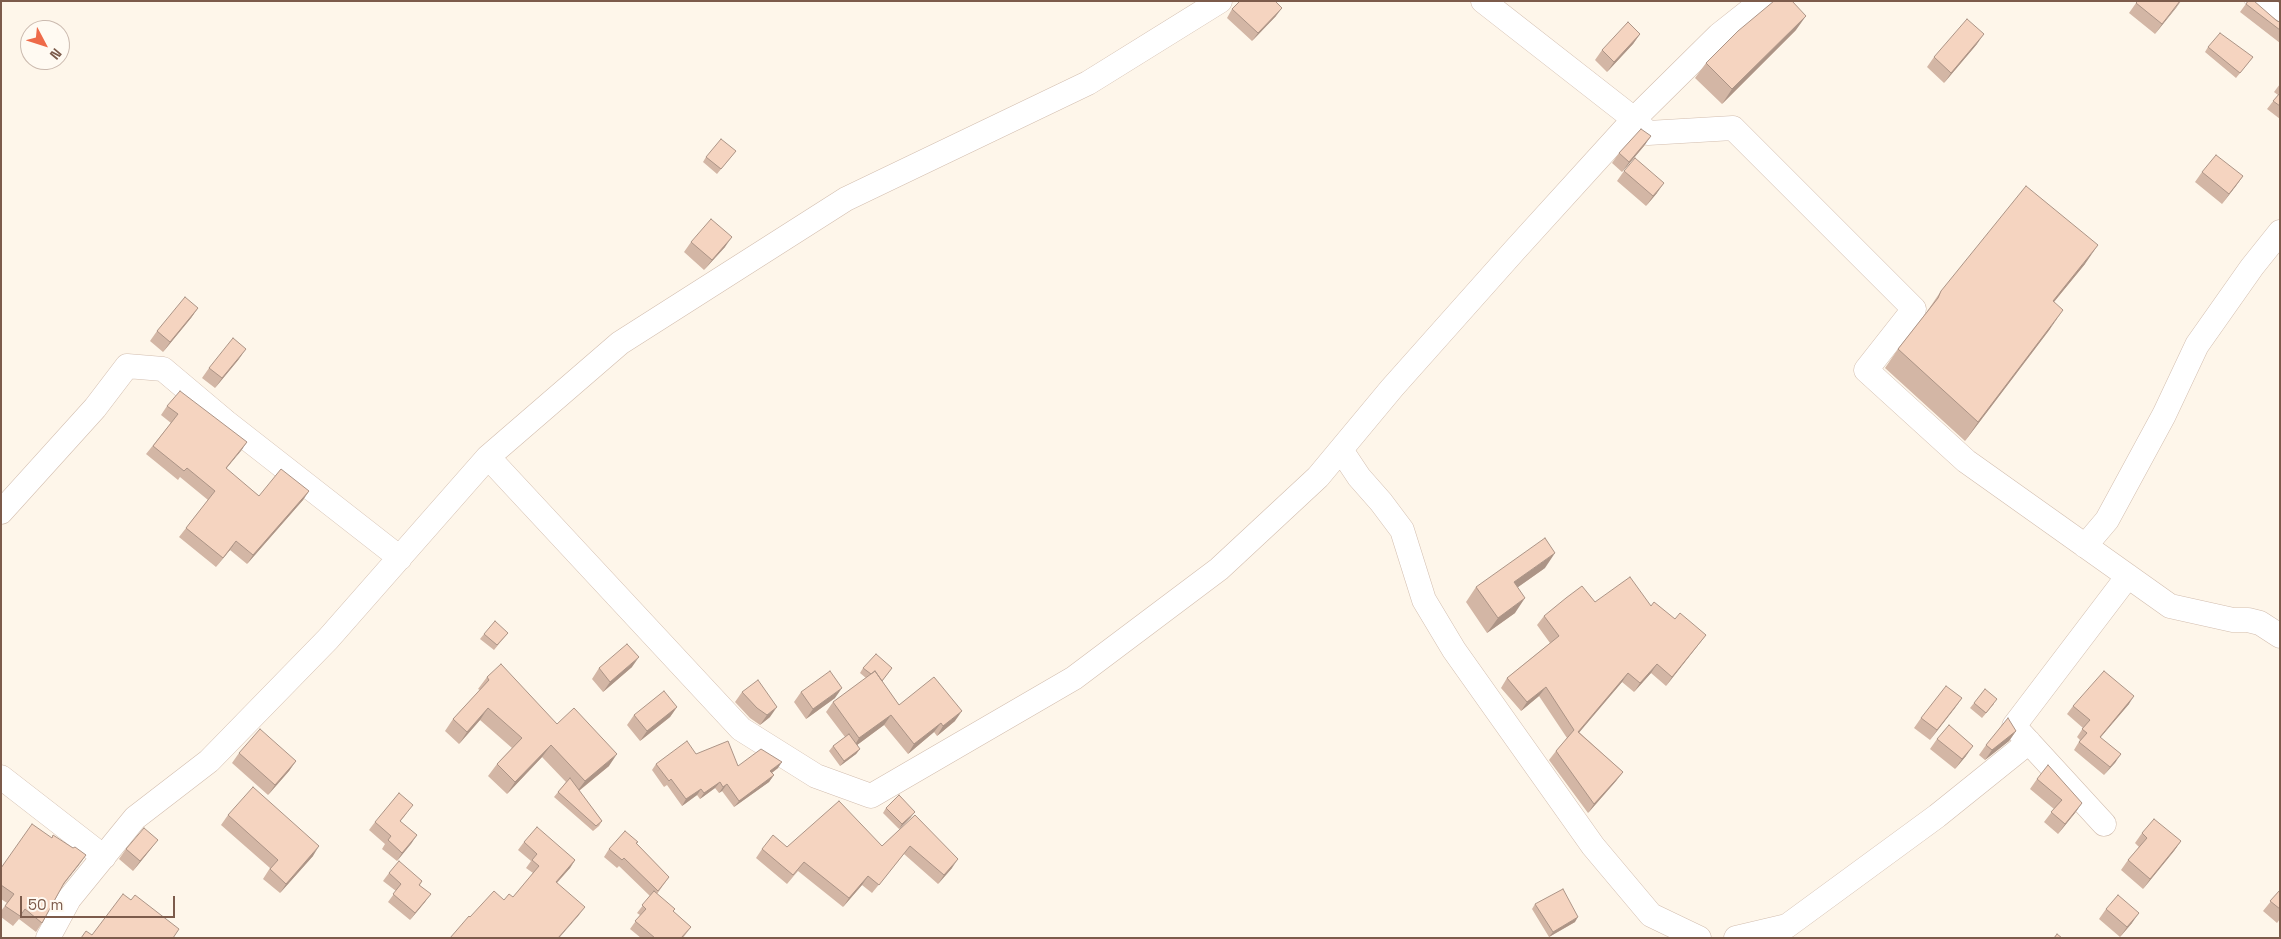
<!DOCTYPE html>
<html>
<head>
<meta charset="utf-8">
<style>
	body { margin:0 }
	#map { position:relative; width:2281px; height:939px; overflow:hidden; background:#fef6ea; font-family:"Space Grotesk",sans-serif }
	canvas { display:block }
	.frame { position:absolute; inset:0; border:2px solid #7c5b4b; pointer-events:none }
	.north { position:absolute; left:20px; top:20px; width:50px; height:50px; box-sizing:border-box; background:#fffaf2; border:1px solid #cbbaaf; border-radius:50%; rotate:130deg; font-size:14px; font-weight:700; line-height:20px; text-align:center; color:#7c5b4b }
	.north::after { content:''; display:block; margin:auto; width:18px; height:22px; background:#ee6a49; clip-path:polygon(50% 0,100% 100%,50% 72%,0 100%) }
	.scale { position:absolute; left:20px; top:896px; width:155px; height:22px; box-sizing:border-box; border:2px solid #7c5b4b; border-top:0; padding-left:6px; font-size:15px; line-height:18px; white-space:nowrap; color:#7c5b4b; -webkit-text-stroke:4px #fffaf2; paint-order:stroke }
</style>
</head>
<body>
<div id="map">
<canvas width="2281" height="939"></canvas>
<div class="frame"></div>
<div class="north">N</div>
<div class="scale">50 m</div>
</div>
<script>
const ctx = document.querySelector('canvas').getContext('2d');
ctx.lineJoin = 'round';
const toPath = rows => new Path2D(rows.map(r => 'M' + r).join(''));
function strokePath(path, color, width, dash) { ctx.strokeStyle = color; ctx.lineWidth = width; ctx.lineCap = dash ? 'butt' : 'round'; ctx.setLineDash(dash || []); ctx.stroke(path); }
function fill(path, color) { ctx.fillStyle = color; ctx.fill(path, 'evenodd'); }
const street = toPath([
	[1483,1,1634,119,1648,133,1733,128,1914,309,1866,370,1966,461,2170,606,2233,620,2248,620,2260,623,2280,636],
	[2257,1,2280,19],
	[1341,450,1359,477,1381,502,1402,530,1424,600,1454,650,1593,846,1651,915,1699,938],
	[488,457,741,729,816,776,871,796,1074,678,1219,569,1318,477,1392,388,1514,251,1634,119,1719,35,1762,1],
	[1,512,95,408,127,366,163,369,226,422,400,558],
	[2085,546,2107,520,2164,415,2197,345,2252,267,2280,232],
	[1,777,104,857],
	[2104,824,2014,726,2128,576],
	[48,938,69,899,135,818,209,761,328,639,488,457,620,343,846,199,1088,83,1220,1],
	[1736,938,1787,926,1937,816,2029,742]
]);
strokePath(street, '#d2bdae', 25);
strokePath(street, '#fff', 24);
fill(toPath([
	[2181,1,2155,34,2129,13,2136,3],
	[2248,1,2280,22,2280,43,2240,12],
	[1232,9,1276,16,1252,41,1227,18],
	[1796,30,1722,104,1695,78,1706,63],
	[1640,34,1633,44,1607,72,1595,60,1602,50],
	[1977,44,1944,83,1927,67,1934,57],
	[2208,47,2253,57,2236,78,2205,52],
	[2280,84,2280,119,2267,109,2278,95,2274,92],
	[1651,136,1644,146,1622,172,1612,163,1619,153],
	[736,151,717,174,703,162,706,157],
	[1624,171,1657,193,1646,206,1617,181],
	[2202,172,2243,176,2222,204,2195,182],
	[691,242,725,247,704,270,684,252],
	[2085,264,2054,302,2050,329,1965,441,1885,368,1898,349,1926,314,1928,310,1941,291],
	[198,308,191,318,163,352,150,341,157,331],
	[239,359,215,388,202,378,209,368],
	[167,406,247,442,226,469,259,496,309,491,303,500,247,564,230,550,216,567,179,537,208,500,180,477,178,480,146,454,171,423,161,415],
	[1545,568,1518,587,1515,613,1487,633,1466,602,1476,587],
	[1595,602,1651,606,1675,619,1706,635,1666,686,1651,673,1634,692,1622,682,1579,732,1623,772,1616,781,1588,813,1549,760,1556,751,1567,738,1539,696,1521,711,1501,688,1507,678,1550,643,1537,625,1544,616],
	[508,633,494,650,480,639,484,634],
	[632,667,603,692,592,679,599,668],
	[863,668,892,668,882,681,899,705,955,721,937,736,934,732,908,754,884,725,857,745,860,749,856,754,840,766,829,751,833,746,845,737,826,712,833,702,866,678,860,673],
	[487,677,557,724,609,766,579,791,602,821,599,826,593,831,554,797,566,782,542,757,507,794,488,776,497,764,512,748,480,720,459,744,445,731,453,719,480,690,478,689],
	[742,692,770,717,760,725,750,718,735,702],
	[801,692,835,698,806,719,794,702],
	[1962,698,1930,740,1914,728,1921,718],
	[1974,703,1994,704,1982,718,1970,708],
	[2129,704,2100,738,2121,754,2104,775,2074,750,2080,740,2077,737,2083,728,2067,714,2073,706],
	[677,707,670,717,640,741,627,725,634,715],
	[2016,731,2009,741,1985,760,1979,755,1986,745],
	[1937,739,1966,756,1955,769,1930,749],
	[239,753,296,761,289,771,268,795,232,763],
	[696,754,738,766,778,768,772,773,774,775,769,782,734,807,722,791,719,793,715,788,700,799,697,795,682,806,667,785,664,787,652,770,656,764],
	[2037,779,2082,803,2075,813,2058,834,2044,822,2054,809,2030,789],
	[886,808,911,817,899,829,883,813],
	[407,813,400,822,417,835,397,861,382,849,385,844,369,830,375,822],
	[228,815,313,856,280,893,263,879,270,868,221,825],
	[915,815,952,868,938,884,904,854,872,893,862,885,843,907,798,871,787,884,756,858,762,849,787,847,882,846],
	[2142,833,2181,841,2174,851,2143,889,2121,870,2128,860,2139,847,2135,843],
	[52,838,86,855,62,887,42,923,36,932,19,919,13,926,1,917,1,911,7,903,1,899,1,868],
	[524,842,575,860,570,868,557,883,579,915,470,917,504,900,513,897,533,873,526,868,531,861,518,850],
	[636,843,669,877,657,894,673,911,691,927,683,938,641,938,630,929,640,915,637,913,650,896,619,866,617,868,604,857,609,849],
	[126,849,150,850,133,871,119,859],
	[389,873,422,881,420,885,425,902,410,920,388,902,396,891,383,881],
	[2280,890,2280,919,2277,923,2263,911],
	[1535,904,1575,922,1549,937,1532,909],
	[2106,909,2132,923,2120,937,2099,919]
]), '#d3b6a5');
fill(toPath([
	[2181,1,2176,8,2155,34,2162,24],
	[1282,8,1276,16,1252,41,1258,33],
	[1806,16,1796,30,1722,104,1732,89],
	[1640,34,1633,44,1607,72,1614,62],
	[1984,34,1977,44,1944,83,1951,73],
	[1651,136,1644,146,1622,172,1629,162],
	[2243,176,2236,186,2222,204,2229,194],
	[1664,183,1657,193,1646,206,1653,196],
	[732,237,725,247,704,270,712,260],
	[2098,245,2085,264,2039,320,2053,301],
	[198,308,191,318,163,352,170,342],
	[2063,310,2050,329,1965,441,1978,422],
	[246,349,239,359,215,388,222,378],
	[247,442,241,451,219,477,226,468],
	[309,491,303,500,247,564,253,555],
	[236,541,230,550,216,567,223,558],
	[1555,553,1545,568,1504,597,1514,582],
	[1525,598,1515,613,1487,633,1498,618],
	[1706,635,1699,644,1666,686,1672,677],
	[639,657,632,667,603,692,610,682],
	[1657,664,1651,673,1634,692,1640,683],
	[1628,673,1622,682,1572,741,1578,732],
	[1546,687,1539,696,1521,711,1527,702],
	[842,688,835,698,806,719,813,709],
	[2134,696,2129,704,2094,745,2100,737],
	[1962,698,1955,708,1930,740,1937,730],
	[677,707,670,717,640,741,647,731],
	[777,707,770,717,760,725,767,715],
	[488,708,480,720,459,744,467,732],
	[962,711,955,721,937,736,943,726],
	[891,715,884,725,853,748,859,738],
	[941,723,934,732,908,754,914,744],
	[2016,731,2009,741,1985,760,1992,750],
	[551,745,542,757,507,794,515,782],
	[1973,746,1966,756,1955,769,1962,759],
	[860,749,856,754,840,766,844,761],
	[617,754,609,766,576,793,585,781],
	[2121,754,2115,763,2104,775,2110,767],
	[296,761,289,771,268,795,275,785],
	[782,762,778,768,766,777,770,771],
	[1623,772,1616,781,1588,813,1594,804],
	[774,775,769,782,734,807,739,801],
	[720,782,715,788,700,799,704,793],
	[727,784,722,791,719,793,723,787],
	[701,789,697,795,682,806,686,799],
	[2082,803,2075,813,2058,834,2065,824],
	[915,812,911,817,899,829,902,824],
	[417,835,411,844,397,861,402,853],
	[158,840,150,850,133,871,140,861],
	[2181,841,2174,851,2143,889,2150,879],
	[319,846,313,856,280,893,286,884],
	[86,855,79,865,57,892,64,883],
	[958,859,952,868,938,884,944,875],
	[575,860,570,868,550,890,556,882],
	[868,876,862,885,843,907,849,898],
	[431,894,425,902,410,920,415,913],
	[585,907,579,915,559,938,558,938],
	[2139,913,2132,923,2120,937,2127,927],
	[1578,917,1575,922,1549,937,1553,932]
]), '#ac9486');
const building = toPath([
	[1240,1,1275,1,1282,8,1258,33,1232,9,1240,1],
	[1774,1,1792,1,1806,16,1732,89,1706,63,1738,31,1774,1],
	[2138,1,2180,1,2162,24,2136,3,2138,1],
	[2248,1,2254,1,2277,21,2280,22,2280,30,2246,4,2248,1],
	[1967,19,1984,34,1951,73,1934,57,1967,19],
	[1628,22,1640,34,1614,62,1602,50,1628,22],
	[2220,33,2253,57,2240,73,2208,47,2220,33],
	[2280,93,2280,106,2273,101,2280,93],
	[1641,129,1651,136,1629,162,1619,153,1641,129],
	[721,139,736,151,721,169,706,157,721,139],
	[2216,155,2243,176,2229,194,2202,172,2216,155],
	[1635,158,1664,183,1653,196,1624,171,1635,158],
	[2026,186,2098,245,2053,301,2063,310,1978,422,1898,349,1938,298,1941,291,2026,186],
	[711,219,732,237,712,260,691,242,711,219],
	[185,297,198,308,170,342,157,331,185,297],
	[233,338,246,349,222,378,209,368,233,338],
	[180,391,247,442,226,468,259,496,281,469,309,491,253,555,236,541,223,558,186,528,215,491,187,468,184,471,153,446,178,414,167,406,180,391],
	[1545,538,1555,553,1514,582,1525,598,1498,618,1476,587,1545,538],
	[1630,577,1651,606,1654,602,1675,619,1680,613,1706,635,1672,677,1657,664,1640,683,1628,673,1578,732,1623,772,1594,804,1556,751,1574,730,1546,687,1527,702,1507,678,1559,636,1544,616,1566,598,1582,586,1595,602,1630,577],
	[495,621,508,633,497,645,484,634,495,621],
	[627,644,639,657,610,682,599,668,627,644],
	[876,654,892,668,882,681,875,671,871,674,863,668,876,654],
	[501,664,557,724,574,708,617,754,585,781,551,745,515,782,497,764,522,738,488,708,467,732,453,719,489,680,487,677,501,664],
	[830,671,842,688,813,709,801,692,830,671],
	[875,671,899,705,934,677,962,711,943,726,941,723,914,744,891,715,859,738,833,702,875,671],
	[2104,671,2134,696,2100,737,2121,754,2110,767,2079,742,2087,733,2082,729,2090,720,2073,706,2104,671],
	[758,680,777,707,767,715,757,708,742,692,758,680],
	[1946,686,1962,698,1937,730,1921,718,1946,686],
	[1985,689,1997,699,1986,713,1974,703,1985,689],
	[664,691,677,707,647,731,634,715,664,691],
	[2008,718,2016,731,1992,750,1986,745,2008,718],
	[1949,725,1973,746,1962,759,1937,739,1949,725],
	[260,729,296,761,275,785,239,753,260,729],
	[849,734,860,749,844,761,833,746,849,734],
	[687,741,696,754,728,741,738,766,761,749,782,762,770,771,774,775,739,801,727,784,723,787,720,782,704,793,701,789,686,799,671,779,669,781,656,764,687,741],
	[2048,765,2082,803,2065,824,2051,812,2062,800,2037,779,2048,765],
	[570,778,602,821,596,826,558,792,570,778],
	[253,787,319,846,286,884,270,869,278,860,228,815,253,787],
	[399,793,413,805,400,821,417,835,402,853,388,840,391,836,375,822,399,793],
	[899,795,915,812,902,824,886,808,899,795],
	[839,801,882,846,915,815,958,859,944,875,910,846,879,885,868,876,849,898,804,862,793,875,762,849,773,835,787,847,839,801],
	[2154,819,2181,841,2150,879,2128,860,2147,838,2142,833,2154,819],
	[32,824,52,838,53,835,73,848,75,847,86,855,64,883,42,923,25,909,20,916,5,906,14,894,1,885,1,868,32,824],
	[537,827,575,860,556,882,585,907,558,938,450,938,469,916,470,917,494,891,504,900,509,894,513,897,539,866,532,860,537,854,524,842,537,827],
	[144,828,158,840,140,861,126,849,144,828],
	[625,831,638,842,636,843,669,877,658,891,624,858,622,860,609,849,625,831],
	[399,861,422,881,419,885,431,894,415,913,393,894,401,884,389,873,399,861],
	[1563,889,1578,917,1553,932,1535,904,1563,889],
	[2280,890,2280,909,2270,901,2280,890],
	[654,891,675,909,673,911,691,927,681,938,655,938,635,921,646,909,642,905,654,891],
	[123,894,131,900,135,895,179,929,173,938,81,938,86,931,92,935,123,894],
	[2118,895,2139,913,2127,927,2106,909,2118,895],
	[2057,934,2062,938,2054,938,2057,934]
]);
fill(building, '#f5d4c0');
strokePath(building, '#ac9486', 1);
</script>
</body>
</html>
